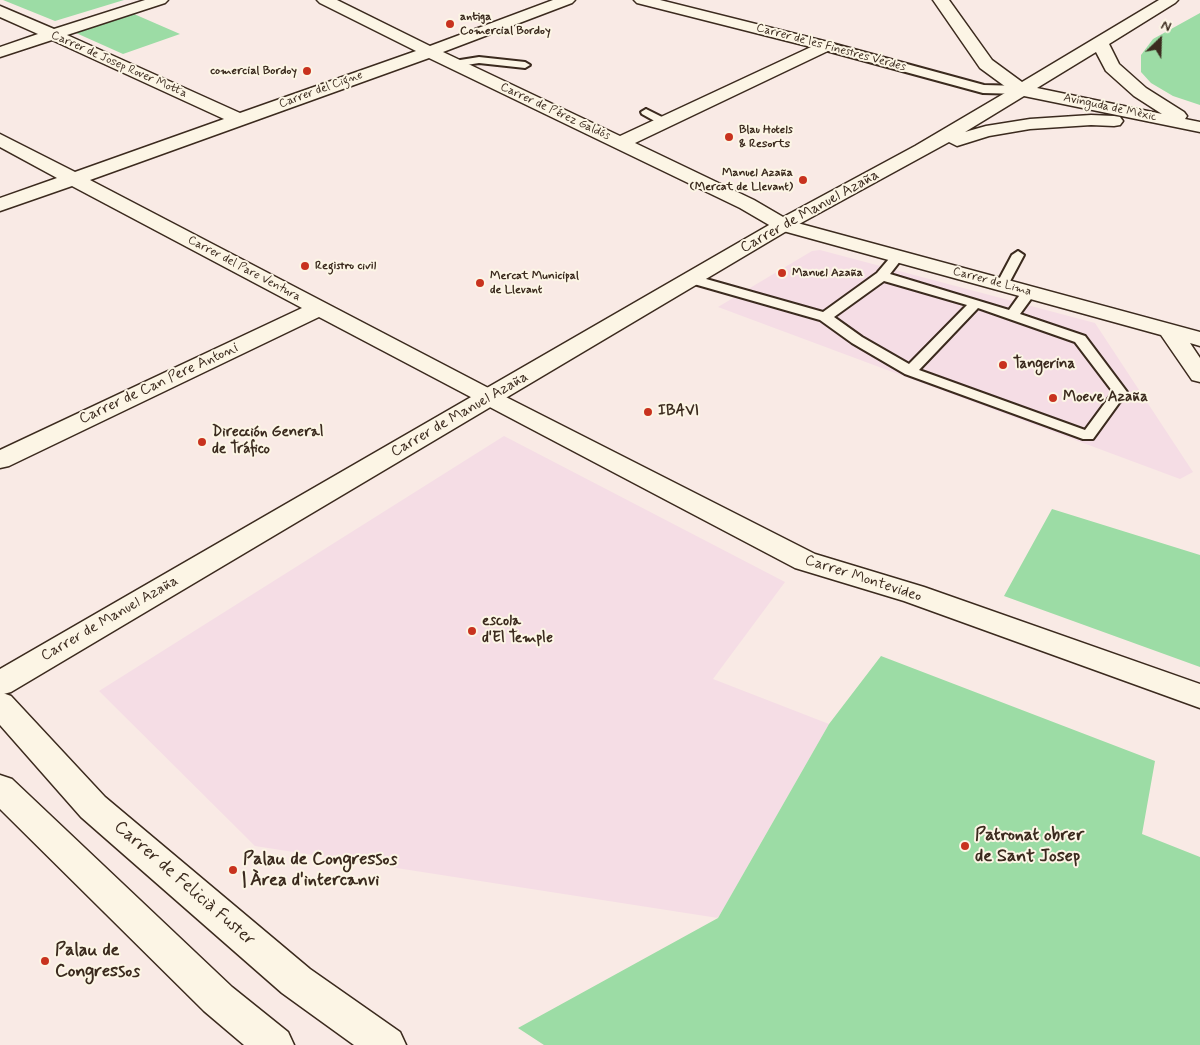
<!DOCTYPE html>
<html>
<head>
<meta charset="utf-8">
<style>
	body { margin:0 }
	#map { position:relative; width:1200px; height:1045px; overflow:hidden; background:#f9eae5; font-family:Mynerve,sans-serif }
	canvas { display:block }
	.north { position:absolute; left:1135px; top:15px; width:50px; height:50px; -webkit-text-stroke:4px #fcf5e5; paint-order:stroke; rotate:24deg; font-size:14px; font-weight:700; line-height:20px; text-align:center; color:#3b2a1e }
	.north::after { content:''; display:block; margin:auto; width:18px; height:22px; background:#3b2a1e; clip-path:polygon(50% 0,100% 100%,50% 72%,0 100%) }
</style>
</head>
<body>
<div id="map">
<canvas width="1200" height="1045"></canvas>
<div class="north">N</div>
</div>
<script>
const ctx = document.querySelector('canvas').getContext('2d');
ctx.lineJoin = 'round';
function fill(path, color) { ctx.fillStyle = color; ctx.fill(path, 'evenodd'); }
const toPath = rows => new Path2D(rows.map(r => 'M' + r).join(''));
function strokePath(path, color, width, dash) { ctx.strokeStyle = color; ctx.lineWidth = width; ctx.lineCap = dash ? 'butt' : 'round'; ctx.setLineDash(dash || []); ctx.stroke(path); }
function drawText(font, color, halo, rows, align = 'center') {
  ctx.font = font + ' Mynerve,sans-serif'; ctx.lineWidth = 4; ctx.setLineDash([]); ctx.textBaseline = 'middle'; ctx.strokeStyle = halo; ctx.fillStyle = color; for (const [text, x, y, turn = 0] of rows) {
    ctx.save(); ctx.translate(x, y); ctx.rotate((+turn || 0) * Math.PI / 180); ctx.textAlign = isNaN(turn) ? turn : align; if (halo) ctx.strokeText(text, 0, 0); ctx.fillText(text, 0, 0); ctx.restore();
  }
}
fill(toPath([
	[820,250,1095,323,1193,472,1180,479,718,307,812,251],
	[504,436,785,582,713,679,829,724,718,918,255,846,99,691]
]), '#f5dde5');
fill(toPath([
	[3,0,124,0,55,21],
	[1200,13,1200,105,1173,96,1151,83,1141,72,1141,55,1153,39],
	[134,14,180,34,123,54,76,33],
	[1052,509,1200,555,1200,667,1004,596],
	[881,656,1155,761,1142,834,1200,857,1200,1045,544,1045,518,1028,718,918,829,724]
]), '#9cdca5');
const service = toPath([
	[479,57,525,62,530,65,525,68,479,63,454,67,449,64,454,61,479,57],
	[646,109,668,120,669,122,668,124,660,124,642,114,641,112,646,109],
	[1018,251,1024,255,1008,285,1002,289,997,288,996,285,1012,255,1018,251],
	[898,252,904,256,890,274,1009,310,1024,289,1034,289,1036,292,1020,314,1085,336,1127,392,1093,439,1083,439,905,374,852,343,820,320,687,282,686,279,692,275,823,312,877,273,894,253,898,252],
	[884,281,967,305,909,364,862,337,834,317,884,281],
	[978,308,1075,342,1113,392,1085,430,919,370,978,308]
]);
const pedestrian = toPath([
	[826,42,984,85,1021,86,1026,87,1028,90,1026,93,1021,94,983,93,821,49,819,46,821,43,826,42]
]);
const minor = toPath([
	[145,0,168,0,165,3,67,35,240,113,416,51,320,3,317,0,337,0,430,46,553,0,575,0,572,3,443,52,620,136,811,47,637,3,634,0,660,0,832,43,834,46,832,49,635,143,754,200,790,221,1200,332,1200,346,1190,343,1200,358,1200,382,1192,380,1161,335,776,229,740,208,429,58,90,180,498,393,815,554,924,587,1200,684,1200,708,904,601,795,568,319,317,9,466,0,468,0,450,302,308,72,186,0,211,0,198,57,178,0,147,0,134,75,172,224,119,52,40,0,57,0,47,38,34,0,17,0,6,54,29,145,0],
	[0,692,11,696,105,797,310,969,400,1032,406,1045,354,1045,282,993,81,817,0,725,0,692],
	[0,775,12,779,232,987,288,1032,294,1045,244,1045,204,1011,0,809,0,775]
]);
const tertiary = toPath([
	[933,0,949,0,992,60,1022,82,1159,0,1178,0,1175,3,1109,44,1119,64,1146,88,1184,112,1187,116,1185,119,1200,122,1200,132,1024,96,965,132,986,126,1030,119,1091,115,1114,116,1120,117,1123,121,1120,125,1114,126,1091,125,1030,129,989,136,957,146,949,142,790,229,11,692,0,695,0,669,776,221,915,146,1010,90,980,68,933,0],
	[1096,52,1106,71,1134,96,1162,114,1037,88,1096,52]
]);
strokePath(service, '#3b2a1e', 4);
strokePath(pedestrian, '#3b2a1e', 4);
strokePath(minor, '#3b2a1e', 3);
strokePath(tertiary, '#3b2a1e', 3);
fill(service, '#fcf5e5');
fill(pedestrian, '#fcf5e5');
fill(minor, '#fcf5e5');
fill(tertiary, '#fcf5e5');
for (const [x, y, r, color] of [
	[450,24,5,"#c8321e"],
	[307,71,5,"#c8321e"],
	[729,137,5,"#c8321e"],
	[803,180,5,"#c8321e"],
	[305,266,5,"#c8321e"],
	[782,273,5,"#c8321e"],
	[480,283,5,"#c8321e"],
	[1003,365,5,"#c8321e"],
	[1053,398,5,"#c8321e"],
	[648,412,5,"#c8321e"],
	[202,442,5,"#c8321e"],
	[472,631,5,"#c8321e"],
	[965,846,5,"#c8321e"],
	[233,870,5,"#c8321e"],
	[45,961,5,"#c8321e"]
]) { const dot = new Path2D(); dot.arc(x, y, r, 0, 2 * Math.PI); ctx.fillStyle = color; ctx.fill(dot); strokePath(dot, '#fcf5e5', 2); }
drawText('bold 12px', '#3b2a1e', '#fcf5e5', [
	["antiga",460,17],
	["Comercial Bordoy",460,31],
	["comercial Bordoy",297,71,"right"],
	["Blau Hotels",739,130],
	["& Resorts",739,144],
	["Manuel Azaña",793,173,"right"],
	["(Mercat de Llevant)",793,187,"right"],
	["Registro civil",315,266],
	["Manuel Azaña",792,273],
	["Mercat Municipal",490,276],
	["de Llevant",490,290]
], 'left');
drawText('12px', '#3b2a1e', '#fcf5e5', [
	["Carrer de les Finestres Verdes",831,48,15],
	["Carrer de Josep Rover Motta",119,65,24],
	["Carrer del Cigne",321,90,-20],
	["Avinguda de Mèxic",1110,108,12],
	["Carrer de Pérez Galdós",555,112,25],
	["Carrer del Pare Ventura",244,269,28],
	["Carrer de Lima",992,282,15]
]);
drawText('15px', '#3b2a1e', '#fcf5e5', [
	["Carrer de Manuel Azaña",810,212,-29],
	["Carrer de Can Pere Antoni",159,384,-25],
	["Carrer de Manuel Azaña",460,415,-30],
	["Carrer Montevideo",863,579,18],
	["Carrer de Manuel Azaña",110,619,-30]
]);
drawText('bold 15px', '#3b2a1e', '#fcf5e5', [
	["Tangerina",1013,365],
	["Moeve Azaña",1063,398],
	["IBAVI",658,412],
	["Dirección General",212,433],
	["de Tráfico",212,450],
	["escola",482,622],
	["d'El Temple",482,639]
], 'left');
drawText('bold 18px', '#3b2a1e', '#fcf5e5', [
	["Patronat obrer",975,836],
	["de Sant Josep",975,857],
	["Palau de Congressos",243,860],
	["| Àrea d'intercanvi",243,881],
	["Palau de",55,951],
	["Congressos",55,972]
], 'left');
drawText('18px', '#3b2a1e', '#fcf5e5', [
	["Carrer de Felicià Fuster",184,884,41]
]);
</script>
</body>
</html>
